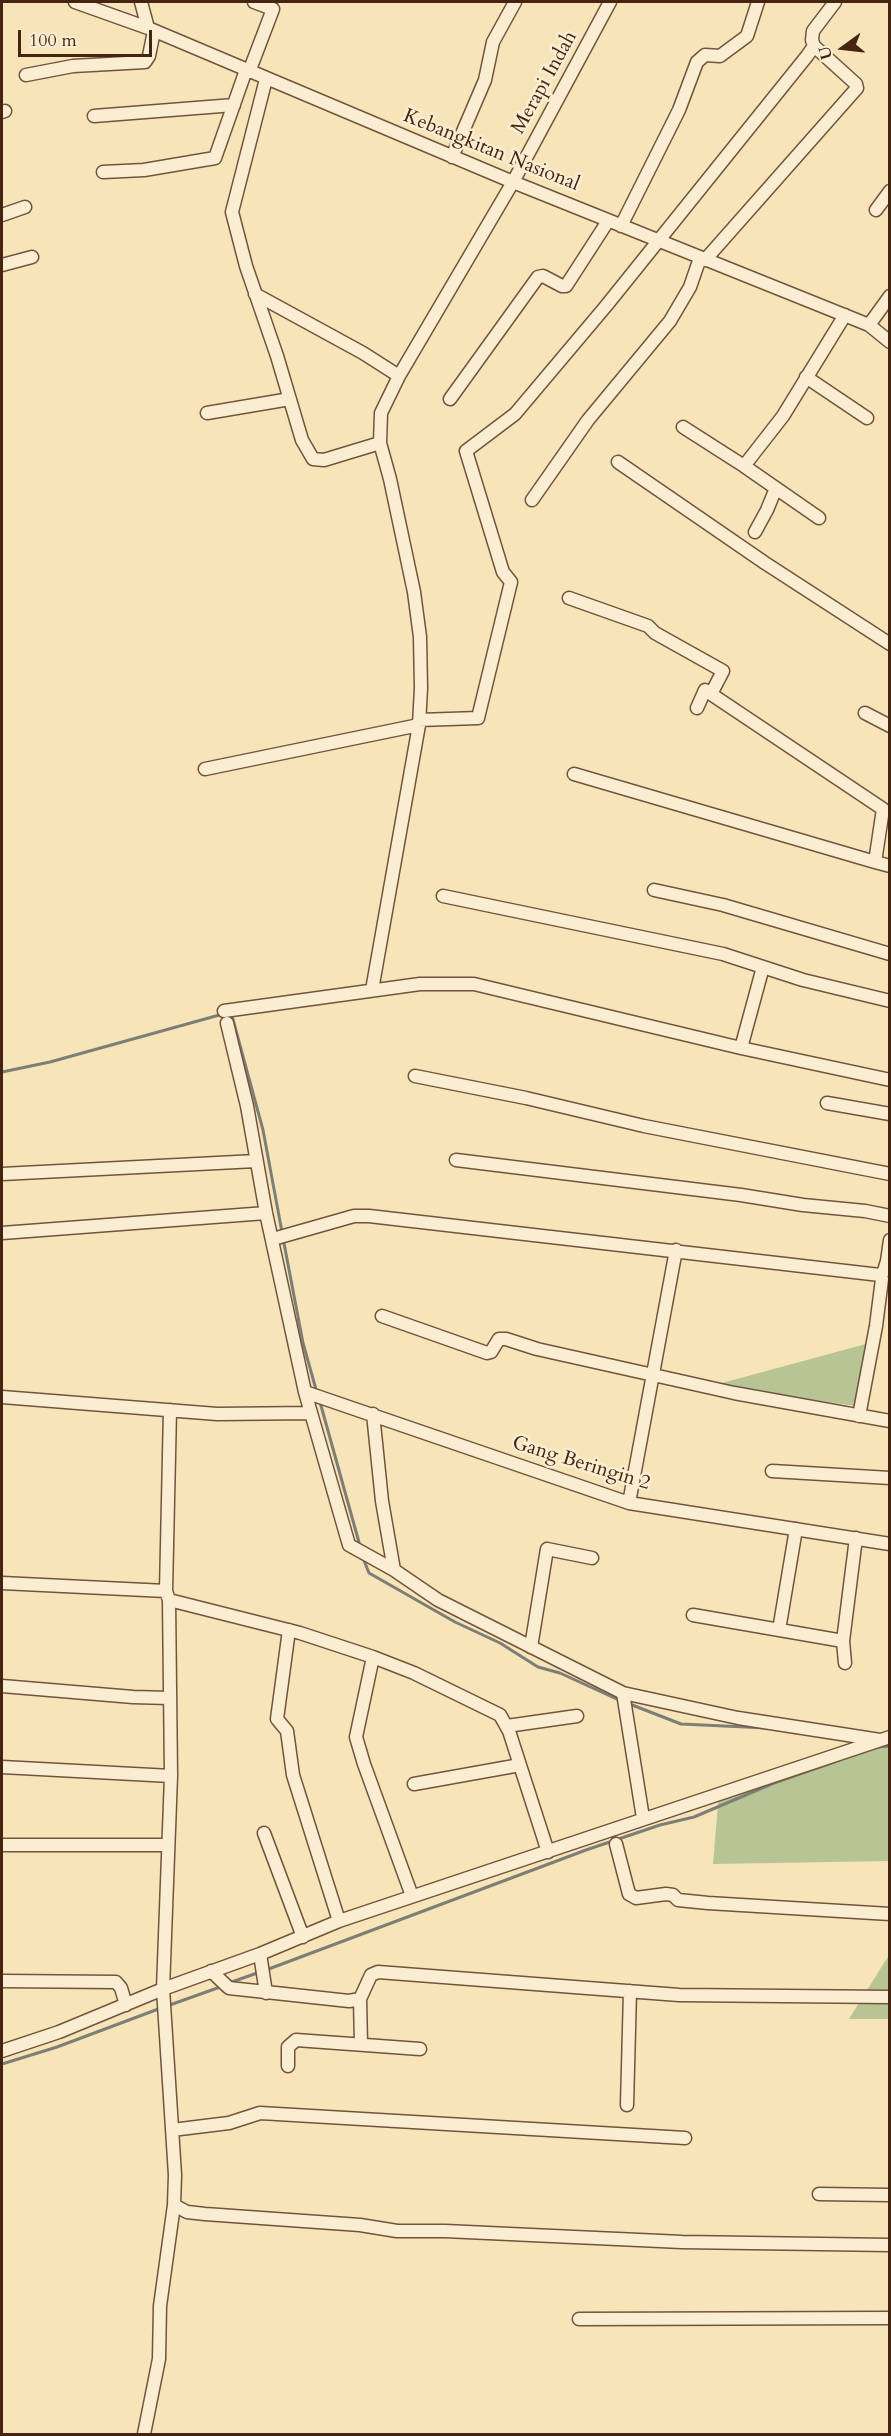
<!DOCTYPE html>
<html>
<head>
<meta charset="utf-8">
<style>
	body { margin:0 }
	#map { position:relative; width:891px; height:2436px; overflow:hidden; background:#f7e4b8; font-family:Cardo,serif }
	canvas { display:block }
	.frame { position:absolute; inset:0; border:3px solid #452412; pointer-events:none }
	.north { position:absolute; left:813px; top:18px; width:60px; height:60px; -webkit-text-stroke:4px #faedd1; paint-order:stroke; rotate:255deg; font-size:16px; font-weight:700; line-height:24px; text-align:center; color:#452412 }
	.north::after { content:''; display:block; margin:auto; width:21px; height:27px; background:#452412; clip-path:polygon(50% 0,100% 100%,50% 72%,0 100%) }
	.scale { position:absolute; left:18px; top:30px; width:134px; height:27px; box-sizing:border-box; border:3px solid #452412; border-top:0; padding-left:8px; font-size:18px; line-height:21px; white-space:nowrap; color:#452412; -webkit-text-stroke:4px #faedd1; paint-order:stroke }
</style>
</head>
<body>
<div id="map">
<canvas width="891" height="2436"></canvas>
<div class="frame"></div>
<div class="north">U</div>
<div class="scale">100 m</div>
</div>
<script>
const ctx = document.querySelector('canvas').getContext('2d');
ctx.lineJoin = 'round';
function fill(path, color) { ctx.fillStyle = color; ctx.fill(path, 'evenodd'); }
const toPath = rows => new Path2D(rows.map(r => 'M' + r).join(''));
function strokePath(path, color, width, dash) { ctx.strokeStyle = color; ctx.lineWidth = width; ctx.lineCap = dash ? 'butt' : 'round'; ctx.setLineDash(dash || []); ctx.stroke(path); }
function drawText(font, color, halo, rows, align = 'center') {
  ctx.font = font + ' Cardo,serif'; ctx.lineWidth = 5; ctx.setLineDash([]); ctx.textBaseline = 'middle'; ctx.strokeStyle = halo; ctx.fillStyle = color; for (const [text, x, y, turn = 0] of rows) {
    ctx.save(); ctx.translate(x, y); ctx.rotate((+turn || 0) * Math.PI / 180); ctx.textAlign = isNaN(turn) ? turn : align; if (halo) ctx.strokeText(text, 0, 0); ctx.fillText(text, 0, 0); ctx.restore();
  }
}
fill(toPath([
	[877,1341,863,1407,711,1386],
	[889,1736,889,1861,713,1864,719,1792],
	[889,1955,889,2019,849,2019]
]), '#b7c594');
strokePath(toPath([
	[229,1015,232,1016,263,1130,282,1232],
	[2,1072,50,1062,223,1014],
	[283,1238,303,1343,317,1393],
	[320,1402,360,1546],
	[363,1558,369,1573,455,1622,500,1643,538,1667,560,1673,621,1701],
	[627,1703,681,1724,767,1728],
	[877,1747,890,1746],
	[266,1970,586,1850,660,1825,694,1817,774,1783,834,1762],
	[229,1983,260,1972],
	[167,2006,223,1986],
	[2,2064,57,2047,161,2008]
]), '#7d7f77', 3);
const minor = toPath([
	[75,2,148,28,513,182,869,325,890,342],
	[141,2,148,28],
	[249,72,273,9,254,2],
	[26,75,73,66,145,62,149,56,154,31],
	[266,79,232,212,246,266,277,356,302,440,313,459,324,460,380,443],
	[2,112,5,111],
	[94,116,234,105],
	[452,157,485,80,493,42,515,2],
	[103,172,144,170,215,158,246,70],
	[876,210,890,191],
	[2,215,25,207],
	[621,226,679,110,697,62,705,55,720,56,747,36,758,2],
	[705,260,857,88,856,84,814,46],
	[2,265,32,257],
	[255,294,363,353,399,376],
	[869,325,890,296],
	[806,377,867,418],
	[450,399,538,277,543,276,562,286,566,286,608,221],
	[207,413,290,399],
	[683,427,744,466,819,518],
	[618,462,765,563,890,644],
	[744,466,783,416,845,315],
	[532,500,588,420,670,321,690,287,700,258],
	[755,532,767,510,776,488],
	[569,598,648,626,655,633,723,671,711,694],
	[697,708,705,690,883,809,875,862,890,866],
	[865,713,890,726],
	[419,720,478,718,511,582,503,572,466,451,515,414,606,306,807,56,814,46,812,40,813,31,835,2],
	[205,769,419,725],
	[574,774,875,862],
	[654,890,723,905,890,954],
	[443,896,723,954,803,980,890,1001],
	[372,990,419,725,421,688,420,637,414,592,390,479,380,443,381,413,399,376,513,182,610,2],
	[224,1011,420,984,474,984,741,1048,890,1080],
	[227,1023,247,1106,266,1213,305,1392,349,1545,394,1570,438,1600,623,1693],
	[741,1048,763,967],
	[415,1076,526,1098,644,1126,890,1174],
	[827,1103,890,1114],
	[456,1160,741,1195,803,1205,865,1211,890,1216],
	[2,1174,256,1161],
	[2,1233,266,1213],
	[273,1239,354,1216,369,1216,880,1275],
	[880,1275,884,1271,887,1261,890,1240],
	[382,1316,487,1353,491,1352,499,1339,506,1339,537,1349,734,1393,890,1421],
	[305,1392,629,1503,890,1544],
	[2,1397,217,1414,311,1413],
	[373,1414,382,1501,394,1570],
	[859,1416,876,1326,882,1279,880,1275],
	[772,1471,890,1478],
	[629,1503,676,1250],
	[2,1583,166,1591],
	[169,1600,166,1591,170,1410],
	[693,1615,843,1641],
	[289,1630,277,1719,287,1731,293,1775,339,1921],
	[779,1630,796,1529],
	[531,1647,547,1549,592,1558],
	[373,1657,356,1737,364,1764,412,1896],
	[845,1663,843,1641,856,1538],
	[2,1686,133,1697,169,1698],
	[507,1726,577,1716],
	[2,1767,171,1776],
	[414,1784,520,1765],
	[643,1818,623,1693,738,1718,880,1740],
	[264,1833,303,1937],
	[616,1844,629,1894,636,1898,666,1894,673,1895,678,1900,708,1903,890,1914],
	[2,1845,168,1845],
	[260,1954,266,1993],
	[211,1971,229,1988,349,2001,360,1999,371,1975,378,1972,679,1995,890,1997],
	[2,1981,116,1982,121,1988,126,2005],
	[360,1999,361,2044],
	[2,2051,59,2032,163,1989,260,1954,339,1921,890,1737],
	[288,2066,288,2047,296,2040,420,2049],
	[627,2105,630,1991],
	[172,2130,229,2123,260,2113,685,2138],
	[819,2194,890,2195],
	[174,2205,187,2212,205,2214,360,2225,397,2231,445,2231,682,2242,890,2245],
	[579,2319,890,2318],
	[144,2434,159,2359,160,2306,174,2205,175,2175,163,1989,171,1776,169,1600,300,1633,373,1657,414,1673,500,1715,509,1731,548,1852]
]);
strokePath(minor, '#72543c', 15);
strokePath(minor, '#faedd1', 12);
drawText('20px', '#452412', '#faedd1', [
	["Merapi Indah",545,83,-61],
	["Kebangkitan Nasional",491,151,22],
	["Gang Beringin 2",581,1464,17]
]);
</script>
</body>
</html>
